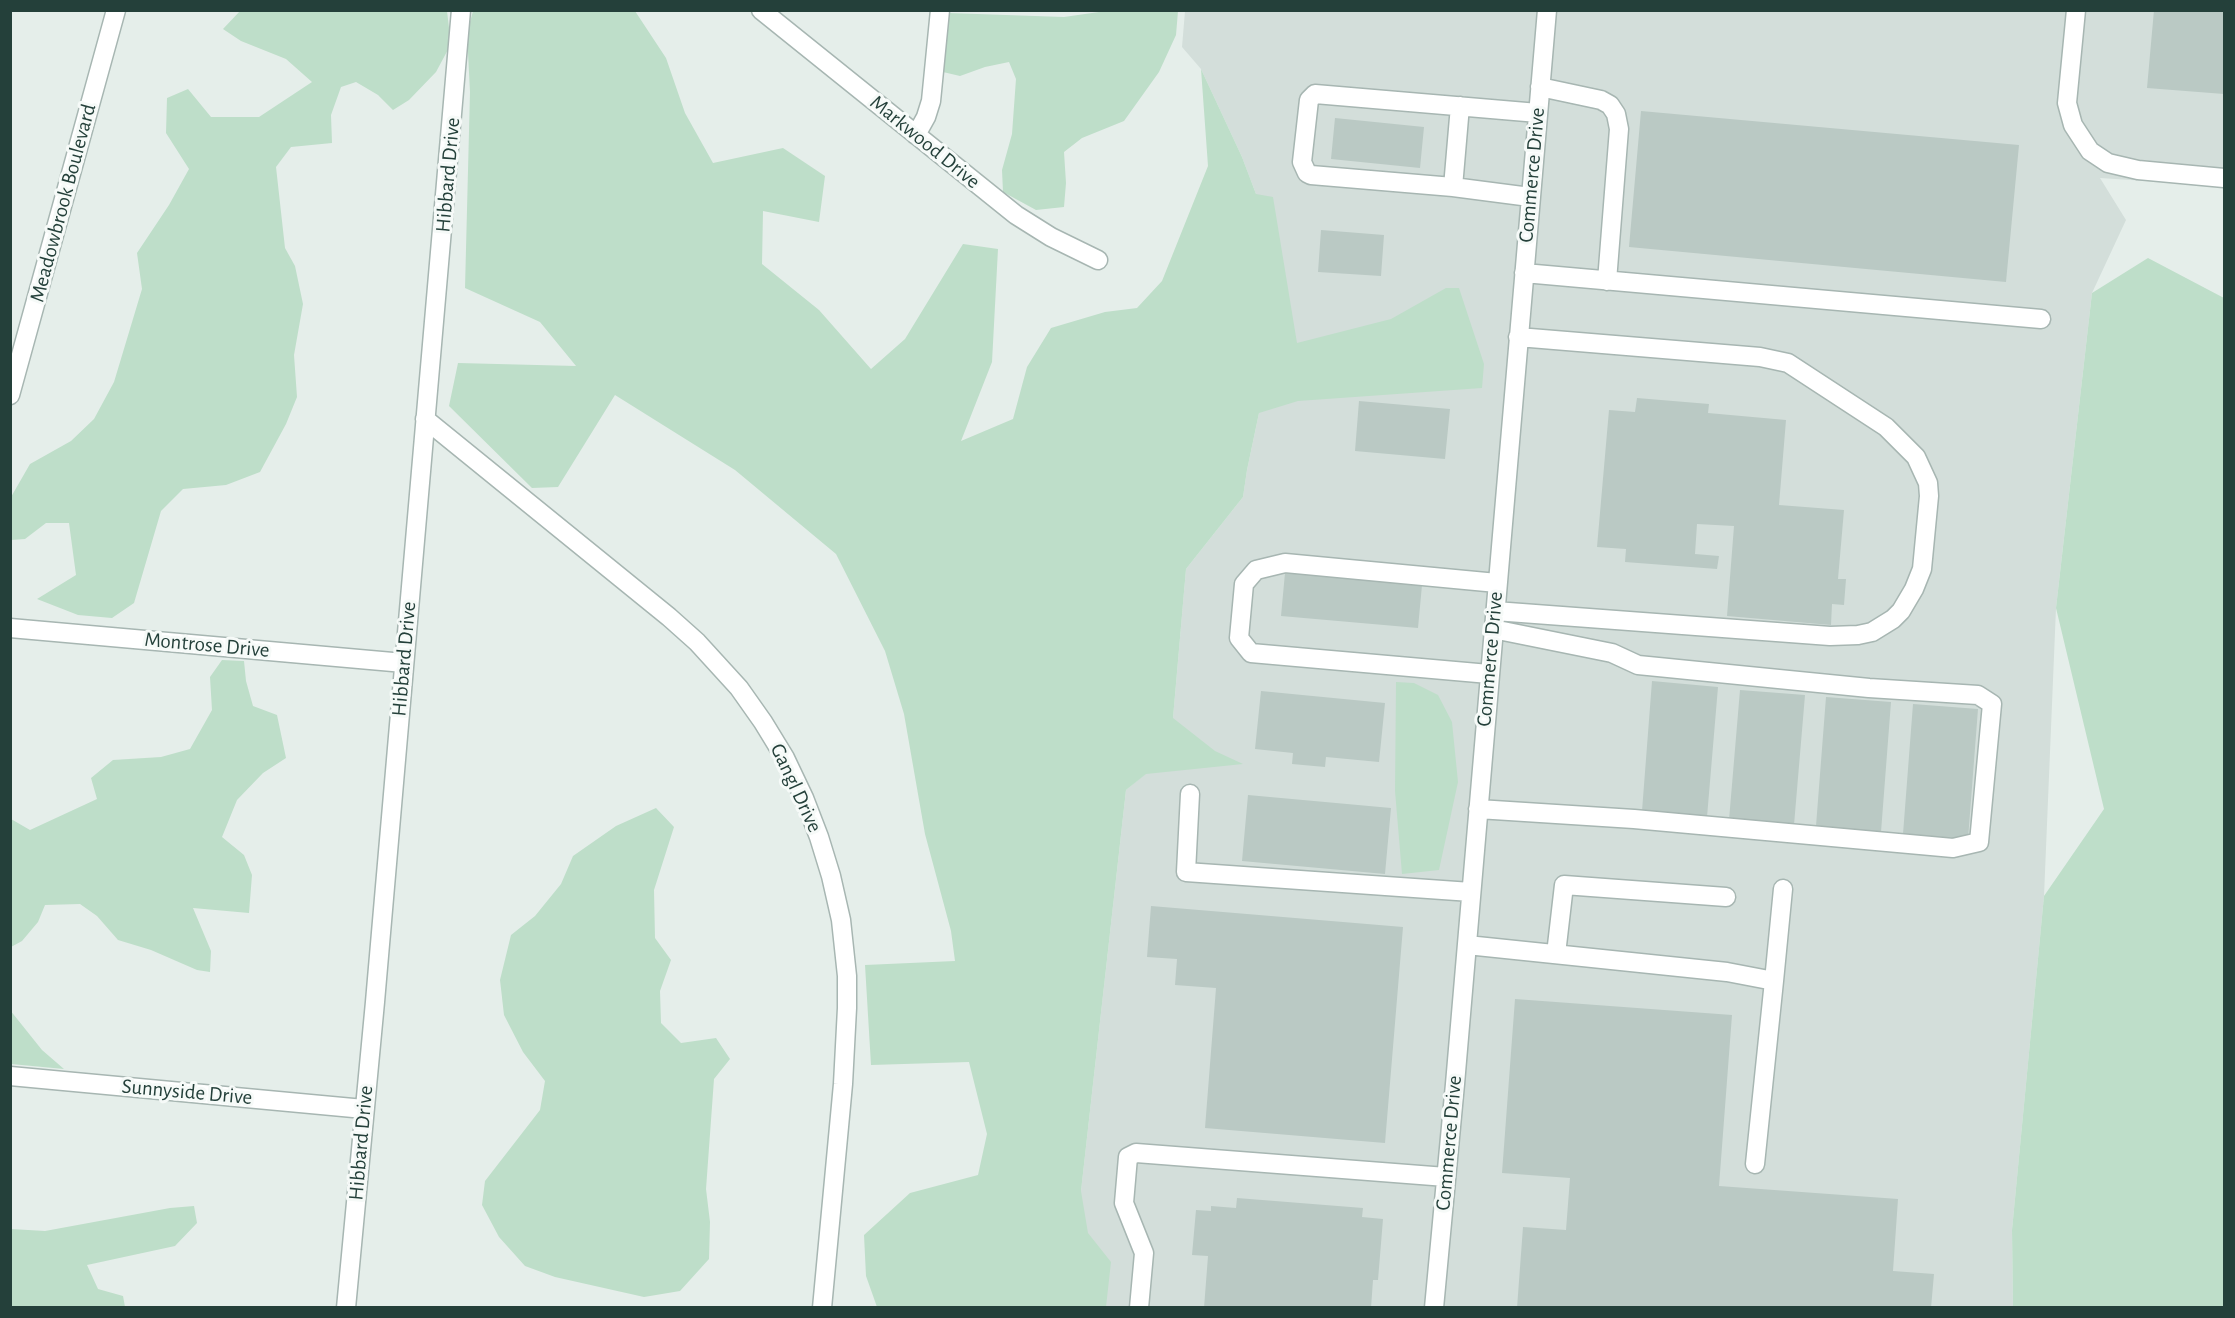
<!DOCTYPE html>
<html>
<head>
<meta charset="utf-8">
<style>
	body { margin:0 }
	#map { position:relative; width:2235px; height:1318px; overflow:hidden; background:#e5eeea; font-family:"Alegreya Sans",sans-serif }
	canvas { display:block }
	.frame { position:absolute; inset:0; border:12px solid #24403a; pointer-events:none }
</style>
</head>
<body>
<div id="map">
<canvas width="2235" height="1318"></canvas>
<div class="frame"></div>
</div>
<script>
const ctx = document.querySelector('canvas').getContext('2d');
ctx.lineJoin = 'round';
function fill(path, color) { ctx.fillStyle = color; ctx.fill(path, 'evenodd'); }
const toPath = rows => new Path2D(rows.map(r => 'M' + r).join(''));
function strokePath(path, color, width, dash) { ctx.strokeStyle = color; ctx.lineWidth = width; ctx.lineCap = dash ? 'butt' : 'round'; ctx.setLineDash(dash || []); ctx.stroke(path); }
function drawText(font, color, halo, rows, align = 'center') {
  ctx.font = font + ' "Alegreya Sans",sans-serif'; ctx.lineWidth = 6; ctx.setLineDash([]); ctx.textBaseline = 'middle'; ctx.strokeStyle = halo; ctx.fillStyle = color; for (const [text, x, y, turn = 0] of rows) {
    ctx.save(); ctx.translate(x, y); ctx.rotate((+turn || 0) * Math.PI / 180); ctx.textAlign = isNaN(turn) ? turn : align; if (halo) ctx.strokeText(text, 0, 0); ctx.fillText(text, 0, 0); ctx.restore();
  }
}
fill(toPath([
	[1185,11,2224,11,2224,186,2100,178,2126,220,2092,293,2056,608,2044,896,2012,1230,2013,1307,1072,1308,1081,1191,1126,790,1145,774,1173,718,1186,569,1243,497,1247,470,1259,413,1256,194,1242,157,1201,69,1182,47]
]), '#d3deda');
fill(toPath([
	[240,11,447,11,451,44,436,72,409,100,393,110,378,95,356,82,341,87,331,115,332,143,291,147,276,167,285,248,295,266,303,304,294,355,297,397,286,424,260,472,226,485,183,489,161,511,134,603,112,618,78,615,37,599,76,575,69,523,46,523,25,539,11,540,11,497,30,464,71,441,94,419,114,382,142,289,137,253,169,205,189,169,166,133,167,98,188,89,211,117,259,117,312,82,286,59,241,41,223,29],
	[473,11,635,11,666,58,685,113,713,163,783,148,825,176,819,222,763,211,762,264,819,310,871,369,905,339,963,244,998,249,992,362,961,441,1013,419,1027,367,1051,328,1105,312,1137,308,1162,281,1208,166,1201,69,1242,157,1256,194,1273,197,1297,343,1391,319,1446,288,1459,288,1484,364,1482,388,1298,401,1259,413,1247,470,1243,497,1186,569,1173,718,1215,751,1243,764,1146,774,1126,790,1081,1191,1088,1233,1111,1262,1106,1307,877,1307,866,1276,864,1235,910,1193,978,1175,987,1134,969,1062,871,1065,865,965,955,961,951,931,925,834,904,714,885,651,836,554,735,470,615,395,558,487,532,488,449,406,458,363,576,366,540,322,465,288,470,92,467,33],
	[1106,11,1178,11,1176,35,1159,72,1124,121,1082,138,1064,152,1066,183,1064,207,1036,210,1003,192,1002,170,1012,134,1016,79,1009,62,985,67,960,76,943,72,948,13,1064,17],
	[2148,258,2224,298,2224,1307,2013,1307,2012,1230,2044,896,2104,809,2056,608,2092,293],
	[222,660,244,661,246,681,253,706,277,715,286,758,263,773,237,800,222,837,244,855,252,875,249,913,193,908,211,951,210,972,197,970,151,950,118,940,97,916,80,904,45,905,38,922,22,941,11,947,11,819,30,830,97,799,91,778,113,760,161,757,190,749,212,710,210,677],
	[1396,682,1414,683,1438,695,1452,722,1458,782,1439,870,1402,874,1395,791],
	[656,808,674,827,654,890,655,938,671,960,660,991,661,1023,681,1043,716,1038,730,1059,714,1079,706,1189,710,1222,709,1259,680,1291,644,1297,555,1277,525,1266,499,1237,482,1205,485,1181,540,1110,545,1081,523,1052,504,1015,500,980,511,935,535,916,561,884,573,856,616,826],
	[10,1010,42,1050,64,1069,11,1064],
	[194,1206,197,1223,175,1246,87,1265,98,1289,123,1296,125,1307,11,1307,11,1229,45,1231,170,1208]
]), '#bedec9');
fill(toPath([
	[2154,10,2224,10,2224,94,2147,88],
	[1641,111,2019,145,2006,282,1629,247],
	[1335,118,1424,127,1420,168,1331,159],
	[1321,230,1384,235,1381,276,1318,272],
	[1637,398,1709,404,1708,413,1786,420,1779,505,1844,510,1838,579,1846,579,1844,605,1832,604,1831,625,1727,616,1734,526,1697,524,1695,554,1719,556,1717,569,1625,562,1626,549,1597,547,1609,410,1635,412],
	[1359,401,1450,409,1445,459,1355,451],
	[1285,573,1422,585,1418,628,1281,616],
	[1652,681,1718,687,1707,817,1642,811],
	[1740,690,1805,695,1794,825,1729,820],
	[1261,691,1385,703,1379,762,1326,757,1325,767,1292,764,1293,753,1255,749],
	[1826,697,1891,702,1881,832,1816,826],
	[1913,704,1978,709,1968,839,1903,834],
	[1248,795,1391,808,1385,874,1242,861],
	[1151,906,1403,927,1385,1143,1205,1128,1216,988,1175,985,1177,959,1147,957],
	[1515,999,1732,1015,1719,1186,1898,1199,1893,1271,1934,1274,1931,1308,1517,1308,1523,1227,1566,1230,1570,1178,1502,1173],
	[1237,1198,1363,1208,1362,1217,1383,1219,1378,1280,1373,1280,1371,1308,1204,1308,1208,1256,1192,1255,1196,1210,1211,1211,1211,1206,1236,1208]
]), '#bac9c4');
const minor = toPath([
	[761,10,1016,215,1051,237,1098,260],
	[2076,10,2067,103,2073,125,2090,151,2108,163,2138,170,2224,178],
	[1540,87,1601,100,1610,105,1616,114,1619,129,1607,281],
	[916,135,926,117,931,101,940,10],
	[1453,187,1460,106],
	[1530,197,1453,187,1311,175,1307,173,1302,162,1309,100,1315,94,1538,113],
	[1524,273,2041,319],
	[10,395,116,10],
	[425,419,669,617,697,642,739,688,763,722,785,758,804,798,819,837,831,876,841,920,847,976,847,1008,843,1084,822,1308],
	[1495,611,1830,636,1858,635,1872,632,1893,619,1901,611,1914,589,1922,569,1929,496,1928,483,1916,457,1886,427,1788,363,1760,357,1518,337],
	[10,628,404,663],
	[1489,674,1251,653,1239,638,1244,584,1256,570,1285,563,1497,583],
	[1190,794,1186,872,1471,892],
	[1478,809,1634,819,1953,848,1979,842,1992,704,1978,695,1869,688,1638,665,1612,653,1493,629],
	[1467,945,1727,972,1774,981,1783,889],
	[1556,954,1564,885,1726,897],
	[10,1076,364,1109],
	[1755,1164,1774,981],
	[346,1308,375,1002,461,10],
	[1139,1308,1144,1253,1124,1203,1128,1157,1136,1153,1446,1177],
	[1434,1308,1455,1084,1547,10]
]);
strokePath(minor, '#a7b6b2', 21);
strokePath(minor, '#fff', 18);
drawText('21px', '#24403a', '#f6faf8', [
	["Markwood Drive",925,142,39],
	["Hibbard Drive",448,175,-85],
	["Commerce Drive",1532,175,-85],
	["Meadowbrook Boulevard",63,203,-75],
	["Montrose Drive",207,645,5],
	["Hibbard Drive",404,659,-85],
	["Commerce Drive",1490,659,-85],
	["Gangl Drive",796,788,65],
	["Sunnyside Drive",187,1092,5],
	["Hibbard Drive",361,1143,-85],
	["Commerce Drive",1449,1143,-85]
]);
</script>
</body>
</html>
